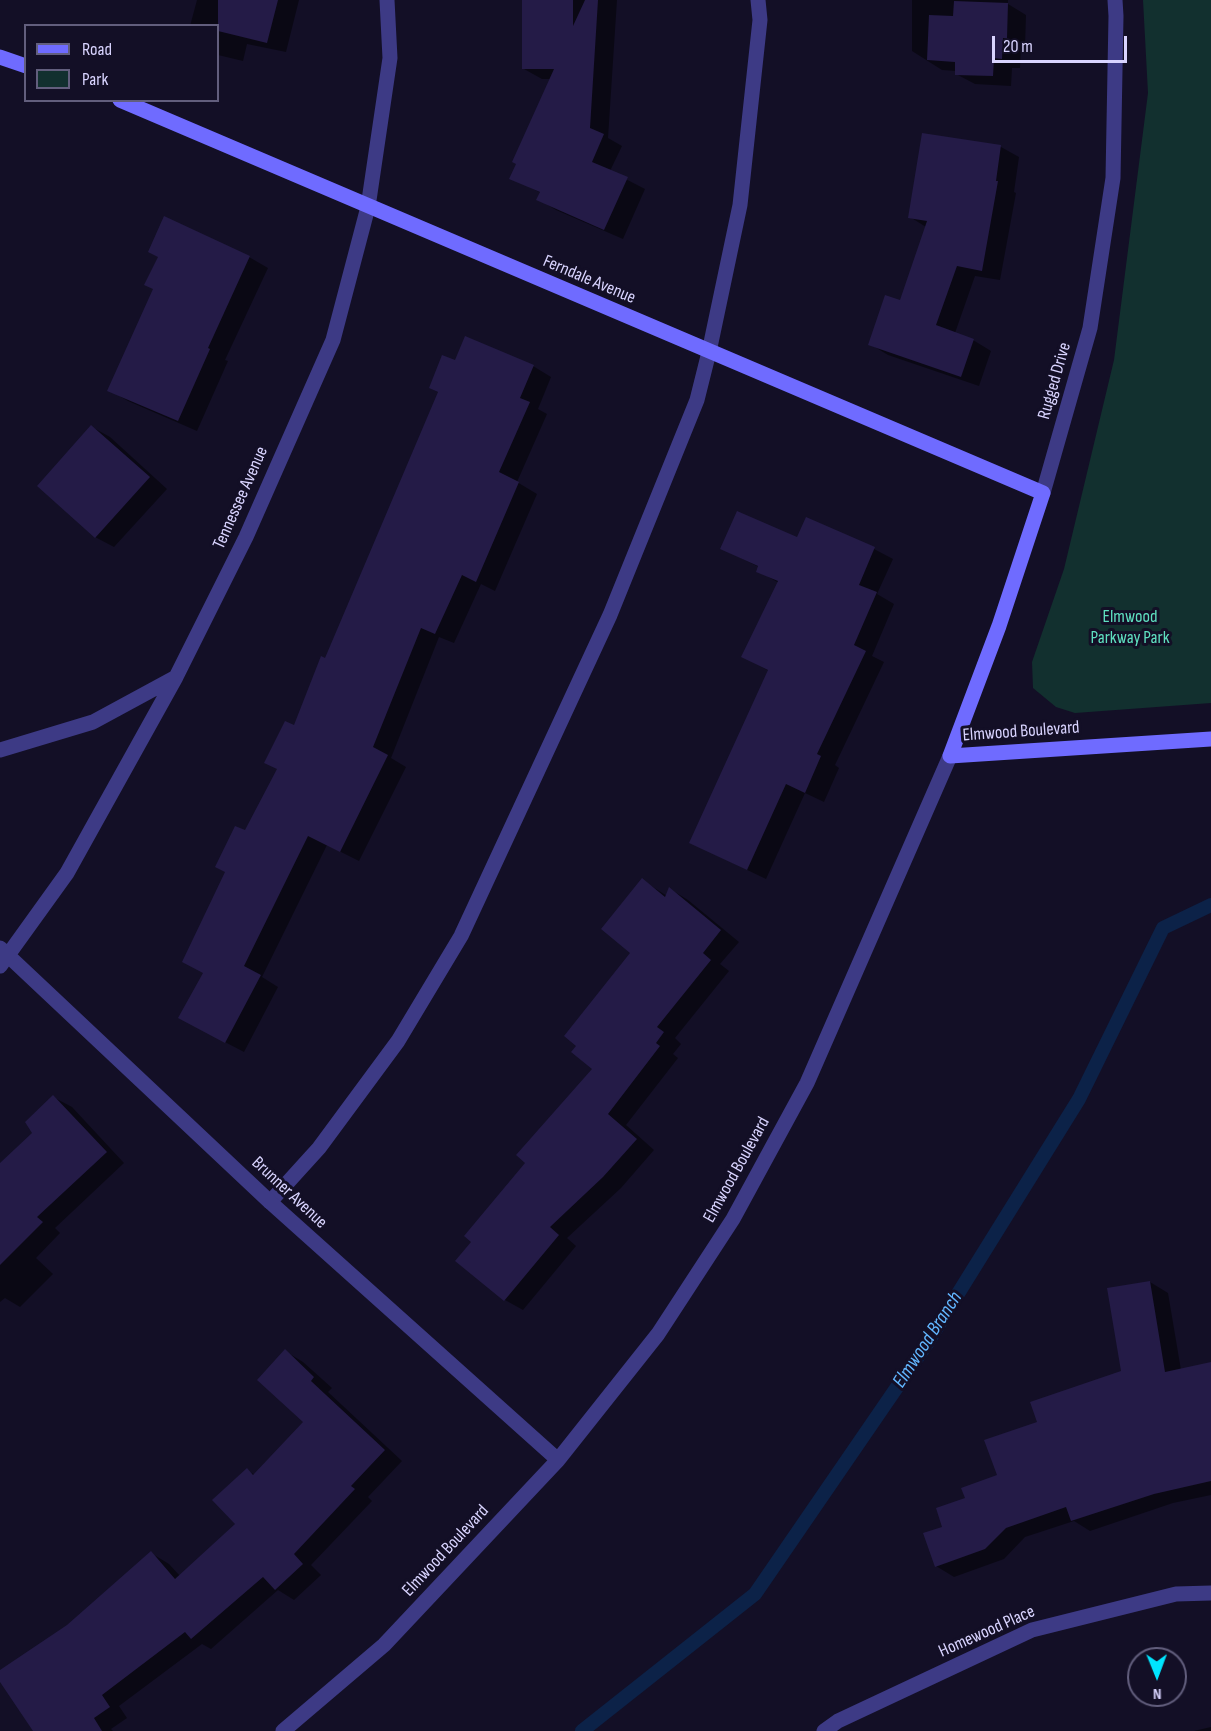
<!DOCTYPE html>
<html>
<head>
<meta charset="utf-8">
<style>
	body { margin:0 }
	#map { position:relative; width:1211px; height:1731px; overflow:hidden; background:#130f26; font-family:"Sofia Sans Condensed",sans-serif }
	canvas { display:block }
	.legend { position:absolute; left:24px; top:24px; width:195px; height:78px; box-sizing:border-box; background:#130f26; border:2px solid #625e7d; margin:0; padding:8px 10px; list-style:none; font-size:18px; color:#d9d4ff }
	.legend li { display:flex; align-items:center; gap:12px; height:30px }
	.legend b { width:30px; border:2px solid #625e7d }
	.north { position:absolute; left:1127px; top:1647px; width:60px; height:60px; box-sizing:border-box; background:#130f26; border:2px solid #625e7d; border-radius:50%; rotate:179deg; font-size:16px; font-weight:700; line-height:24px; text-align:center; color:#d9d4ff }
	.north::after { content:''; display:block; margin:auto; width:21px; height:27px; background:#00e5ff; clip-path:polygon(50% 0,100% 100%,50% 72%,0 100%) }
	.scale { position:absolute; left:992px; top:36px; width:135px; height:27px; box-sizing:border-box; border:3px solid #d9d4ff; border-top:0; padding-left:8px; font-size:18px; line-height:21px; white-space:nowrap; color:#d9d4ff; -webkit-text-stroke:4px #130f26; paint-order:stroke }
</style>
</head>
<body>
<div id="map">
<canvas width="1211" height="1731"></canvas>
<ul class="legend">
<li><b style="height:8px;background:#6f6bff"></b>Road</li>
<li><b style="height:16px;background:#12302f"></b>Park</li>
</ul>
<div class="north">N</div>
<div class="scale">20 m</div>
</div>
<script>
const ctx = document.querySelector('canvas').getContext('2d');
ctx.lineJoin = 'round';
function fill(path, color) { ctx.fillStyle = color; ctx.fill(path, 'evenodd'); }
const toPath = rows => new Path2D(rows.map(r => 'M' + r).join(''));
function strokePath(path, color, width, dash) { ctx.strokeStyle = color; ctx.lineWidth = width; ctx.lineCap = dash ? 'butt' : 'round'; ctx.setLineDash(dash || []); ctx.stroke(path); }
function drawText(font, color, halo, rows, align = 'center') {
  ctx.font = font + ' "Sofia Sans Condensed",sans-serif'; ctx.lineWidth = 6; ctx.setLineDash([]); ctx.textBaseline = 'middle'; ctx.strokeStyle = halo; ctx.fillStyle = color; for (const [text, x, y, turn = 0] of rows) {
    ctx.save(); ctx.translate(x, y); ctx.rotate((+turn || 0) * Math.PI / 180); ctx.textAlign = isNaN(turn) ? turn : align; if (halo) ctx.strokeText(text, 0, 0); ctx.fillText(text, 0, 0); ctx.restore();
  }
}
fill(toPath([
	[1143,0,1211,0,1211,703,1075,713,1056,707,1033,688,1032,662,1064,569,1114,360,1148,93]
]), '#12302f');
fill(toPath([
	[197,0,299,0,286,52,247,44,243,61,218,55,218,26,190,26],
	[524,0,617,0,608,138,622,146,610,171,645,189,623,239,556,210,538,199,541,193,511,178,551,79,542,79,524,69],
	[912,0,1008,0,1008,4,1026,15,1025,47,1021,47,1020,68,1012,68,1011,86,975,84,956,74,956,71,942,70,912,51],
	[923,134,1001,147,1019,157,1014,192,1016,193,1000,280,975,276,955,333,973,340,991,351,979,386,888,355,870,344,901,302,926,227,910,217],
	[159,257,249,257,268,268,225,360,228,361,197,431,128,401,109,390,155,289],
	[456,362,533,366,551,377,538,409,547,414,517,482,537,494,495,591,481,584,454,643,439,637,391,758,406,767,359,861,327,845,262,977,278,987,244,1052,198,1028,204,973,246,832,278,769,294,727,326,660,439,393,430,388],
	[92,427,110,437,167,489,114,547,95,537],
	[807,519,874,549,893,559,877,594,894,604,872,656,884,662,835,765,839,768,824,802,805,793,766,879,691,843,769,671,743,657,779,583,758,571,759,567,722,549,797,539],
	[642,880,667,896,670,889,688,900,739,942,720,964,729,971,675,1038,681,1044,673,1054,678,1058,626,1125,654,1150,621,1188,567,1238,576,1246,523,1310,505,1300,473,1242,594,1069,632,952],
	[53,1097,72,1107,124,1163,55,1228,60,1233,36,1258,53,1274,20,1307,5,1298,0,1302,0,1165,34,1133],
	[1150,1282,1168,1293,1181,1370,1211,1364,1211,1495,1173,1503,1090,1531,1074,1521,1025,1537,1004,1559,954,1577,936,1566,943,1528,967,1499,999,1476,1039,1423,1122,1372],
	[285,1351,303,1362,332,1388,328,1392,402,1461,368,1497,372,1501,311,1565,321,1575,294,1600,278,1590,211,1649,202,1644,119,1706,127,1718,111,1729,113,1731,34,1731,0,1680,0,1672,68,1626,151,1553,169,1564,180,1576,237,1524,247,1470,255,1475,305,1422],
	[1211,1727,1211,1731,1194,1731]
]), '#0007');
strokePath(toPath([
	[582,1731,755,1594,928,1342,1079,1099,1163,928,1211,905]
]), '#0c2248', 14);
fill(toPath([
	[218,0,278,0,267,43,218,31],
	[522,0,573,0,573,26,585,0,598,0,590,128,604,134,592,162,628,177,604,230,536,200,540,192,509,179,516,164,512,162,554,69,522,69],
	[954,1,1008,3,1007,38,1003,38,1002,59,994,58,993,76,955,75,955,62,927,60,929,15,953,16],
	[922,133,1001,145,996,181,998,181,982,271,957,266,936,325,974,339,961,377,868,345,885,295,900,300,927,221,908,218],
	[164,216,250,256,208,348,210,349,178,421,107,391,153,289,144,285,158,257,148,252],
	[465,336,534,365,520,398,530,402,499,472,519,482,476,582,462,575,435,634,421,628,373,747,388,755,340,852,308,836,244,966,261,975,225,1043,178,1018,203,973,182,962,225,872,215,867,235,826,245,830,277,769,264,763,285,721,294,725,321,656,325,658,438,392,429,388,442,355,455,360],
	[91,425,150,477,95,538,37,486],
	[737,511,797,537,806,517,875,547,859,585,877,592,854,645,866,651,817,754,821,756,805,793,786,784,747,870,689,843,768,670,741,657,778,581,756,572,758,566,720,549],
	[642,878,665,897,669,887,721,930,703,953,711,960,657,1027,664,1032,656,1043,660,1046,608,1114,637,1139,603,1177,550,1227,559,1235,504,1301,455,1261,471,1242,464,1236,525,1163,516,1155,592,1069,571,1052,576,1046,564,1036,630,953,601,929],
	[53,1095,107,1152,37,1217,43,1222,0,1265,0,1163,32,1133,25,1122],
	[1150,1281,1165,1372,1211,1362,1211,1481,1154,1494,1071,1521,1066,1507,1006,1528,985,1549,935,1567,923,1533,942,1527,936,1508,965,1498,961,1488,997,1475,984,1440,1037,1422,1030,1402,1121,1371,1107,1288],
	[285,1349,314,1377,311,1381,385,1450,351,1486,355,1489,294,1554,303,1564,275,1590,263,1577,191,1639,185,1632,102,1695,110,1707,94,1718,102,1731,33,1731,0,1682,0,1670,67,1625,151,1551,175,1579,235,1524,212,1500,247,1468,253,1475,303,1422,257,1380]
]), '#241b47');
strokePath(toPath([
	[270,1202,319,1148,398,1041,461,936,610,615,697,400,709,352,740,205,760,20,758,0]
]), '#3d3a85', 15);
strokePath(toPath([
	[1043,493,1090,328,1113,178,1116,16,1115,0],
	[0,750,93,722,176,677],
	[0,948,270,1202,558,1460],
	[0,966,67,873,176,677,246,537,333,340,368,207,390,58,387,0],
	[283,1731,384,1645,558,1460,658,1334,733,1219,807,1083,950,756],
	[824,1731,838,1721,1032,1630,1176,1594,1211,1593]
]), '#3d3a85', 15);
strokePath(toPath([
	[0,57,26,66],
	[120,100,1043,493,999,626,950,756,1211,739]
]), '#6f6bff', 15);
drawText('18px', '#d9d4ff', '#130f26', [
	["Ferndale Avenue",589,280,23],
	["Rugged Drive",1055,381,-74],
	["Tennessee Avenue",241,498,-66],
	["Elmwood Boulevard",1021,732,-4],
	["Elmwood Boulevard",737,1170,-61],
	["Brunner Avenue",289,1193,43],
	["Elmwood Boulevard",446,1551,-47],
	["Homewood Place",987,1632,-24]
]);
drawText('18px', '#5fe0c0', '#130f26', [
	["Elmwood",1130,617],
	["Parkway Park",1130,638]
]);
drawText('italic 20px', '#62b6ff', '#130f26', [
	["Elmwood Branch",928,1340,-57]
]);
</script>
</body>
</html>
